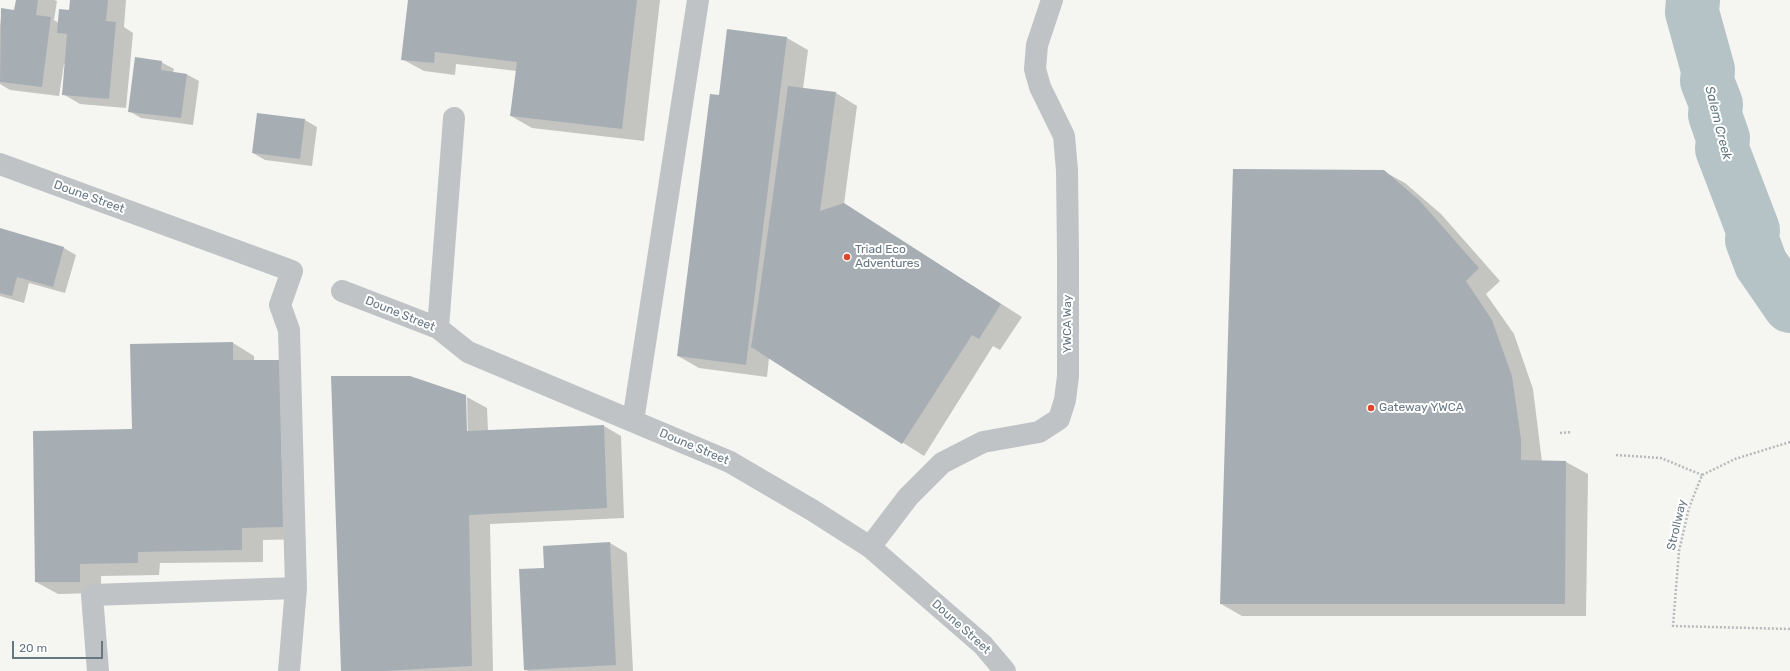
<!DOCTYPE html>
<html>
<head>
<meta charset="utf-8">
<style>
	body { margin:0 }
	#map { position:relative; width:1790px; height:671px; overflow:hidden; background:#f5f5f2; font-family:Rubik,sans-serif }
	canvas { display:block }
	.scale { position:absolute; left:12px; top:641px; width:91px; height:18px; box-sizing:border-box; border:2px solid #667782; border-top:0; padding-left:5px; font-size:12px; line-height:14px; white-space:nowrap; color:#667782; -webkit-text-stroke:3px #fff; paint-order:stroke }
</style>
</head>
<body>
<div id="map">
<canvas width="1790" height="671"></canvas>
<div class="scale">20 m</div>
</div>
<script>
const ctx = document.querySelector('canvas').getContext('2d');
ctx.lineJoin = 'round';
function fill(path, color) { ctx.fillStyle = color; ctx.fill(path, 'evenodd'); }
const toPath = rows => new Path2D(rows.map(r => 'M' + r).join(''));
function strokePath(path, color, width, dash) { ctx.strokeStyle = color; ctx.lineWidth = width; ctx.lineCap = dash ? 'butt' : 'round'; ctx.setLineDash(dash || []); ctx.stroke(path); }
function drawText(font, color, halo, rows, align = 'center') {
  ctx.font = font + ' Rubik,sans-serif'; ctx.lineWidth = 4; ctx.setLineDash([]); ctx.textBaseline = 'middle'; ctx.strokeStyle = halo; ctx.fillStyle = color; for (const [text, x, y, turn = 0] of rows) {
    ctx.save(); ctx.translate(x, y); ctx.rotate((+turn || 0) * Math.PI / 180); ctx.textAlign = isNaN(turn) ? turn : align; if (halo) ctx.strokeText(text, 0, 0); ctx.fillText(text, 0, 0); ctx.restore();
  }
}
fill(toPath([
	[17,0,54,0,57,1,54,20,59,23,70,11,71,0,126,0,124,27,133,33,126,108,80,104,63,94,65,64,64,64,59,96,10,90,0,84,0,26,2,10,15,11],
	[409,0,660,0,644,141,532,128,511,116,517,71,456,64,455,75,424,71,402,59],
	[728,30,787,38,808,50,803,89,836,93,857,106,844,204,1022,317,1000,350,993,346,924,456,769,358,767,377,699,368,678,356,720,96],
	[161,62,174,69,173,73,186,74,199,81,193,125,141,118,129,111],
	[258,114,305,120,317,127,312,166,265,160,253,153],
	[1383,171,1405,183,1441,214,1500,281,1486,294,1514,334,1533,389,1542,462,1566,462,1588,474,1586,616,1242,616,1221,604],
	[0,229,64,248,76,255,65,293,29,283,24,303,0,296],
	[233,343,254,356,254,361,304,539,263,540,263,562,160,563,159,575,101,576,101,593,58,594,36,582,133,430,132,345],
	[467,397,487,408,488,431,604,426,621,436,624,518,490,524,493,671,342,671,469,486],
	[610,543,627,553,633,671,528,671,525,670,545,569]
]), '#0003');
strokePath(toPath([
	[1693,0,1692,12,1708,70,1707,81,1716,104,1715,115,1723,138,1722,149,1753,230,1752,240,1761,264,1790,306]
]), '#b5c3c6', 54);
fill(toPath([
	[16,0,38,0,36,15,51,17,42,87,0,82,1,8,14,10],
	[70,0,108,0,106,21,116,22,109,99,62,95,67,34,57,33,59,9,69,10],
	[408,0,637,0,622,129,510,116,517,62,435,52,434,63,401,60],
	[727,29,787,37,746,365,677,356,710,94,719,95],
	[135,57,162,61,161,70,187,74,181,118,128,112],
	[788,86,836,92,820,211,844,203,1001,304,979,339,972,335,902,444,751,347,758,303],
	[257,113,305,119,300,159,252,153],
	[1233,169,1384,170,1419,200,1479,268,1466,281,1492,320,1512,376,1521,439,1521,460,1566,461,1565,604,1220,604],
	[0,228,64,247,53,287,17,277,12,296,0,293],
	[233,342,233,360,280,360,283,527,242,528,242,550,138,552,138,563,80,564,80,582,35,582,33,431,132,429,130,344],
	[331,376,410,376,466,395,467,431,604,425,607,508,469,515,472,666,383,671,341,671],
	[610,542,616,665,524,670,519,569,544,568,543,546]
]), '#a6aeb3');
strokePath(toPath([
	[1560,433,1572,432],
	[1790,442,1735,459,1702,475,1689,508,1679,551,1673,626,1790,629],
	[1616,455,1661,458,1702,475]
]), '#b7babc', 2.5, [2, 2]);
strokePath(toPath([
	[0,164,292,271,280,305,289,330,296,588,289,671],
	[342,291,438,328,468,352,730,462,812,510,870,547,983,645,1005,671],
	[438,328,454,118],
	[633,421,698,0],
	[870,547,908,497,942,463,983,442,1039,432,1059,419,1065,400,1068,376,1068,254,1067,170,1064,136,1040,87,1035,69,1037,45,1052,0],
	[98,671,92,595,296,588]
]), '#bfc3c6', 22);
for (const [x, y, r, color] of [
	[847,257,4,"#db482c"],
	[1371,408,4,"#db482c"]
]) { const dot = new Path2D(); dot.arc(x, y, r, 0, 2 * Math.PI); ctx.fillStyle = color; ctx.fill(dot); strokePath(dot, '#fff', 1.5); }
drawText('12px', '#667782', '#fff', [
	["Doune Street",89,197,20],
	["Doune Street",400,314,22],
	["YWCA Way",1068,324,-90],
	["Doune Street",694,447,23],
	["Strollway",1677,525,-77],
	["Doune Street",961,627,42]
]);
drawText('12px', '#667782', '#fff', [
	["Triad Eco",855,250],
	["Adventures",855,264],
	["Gateway YWCA",1379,408]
], 'left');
drawText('italic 13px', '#61797f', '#fff', [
	["Salem Creek",1718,123,76]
]);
</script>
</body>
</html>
